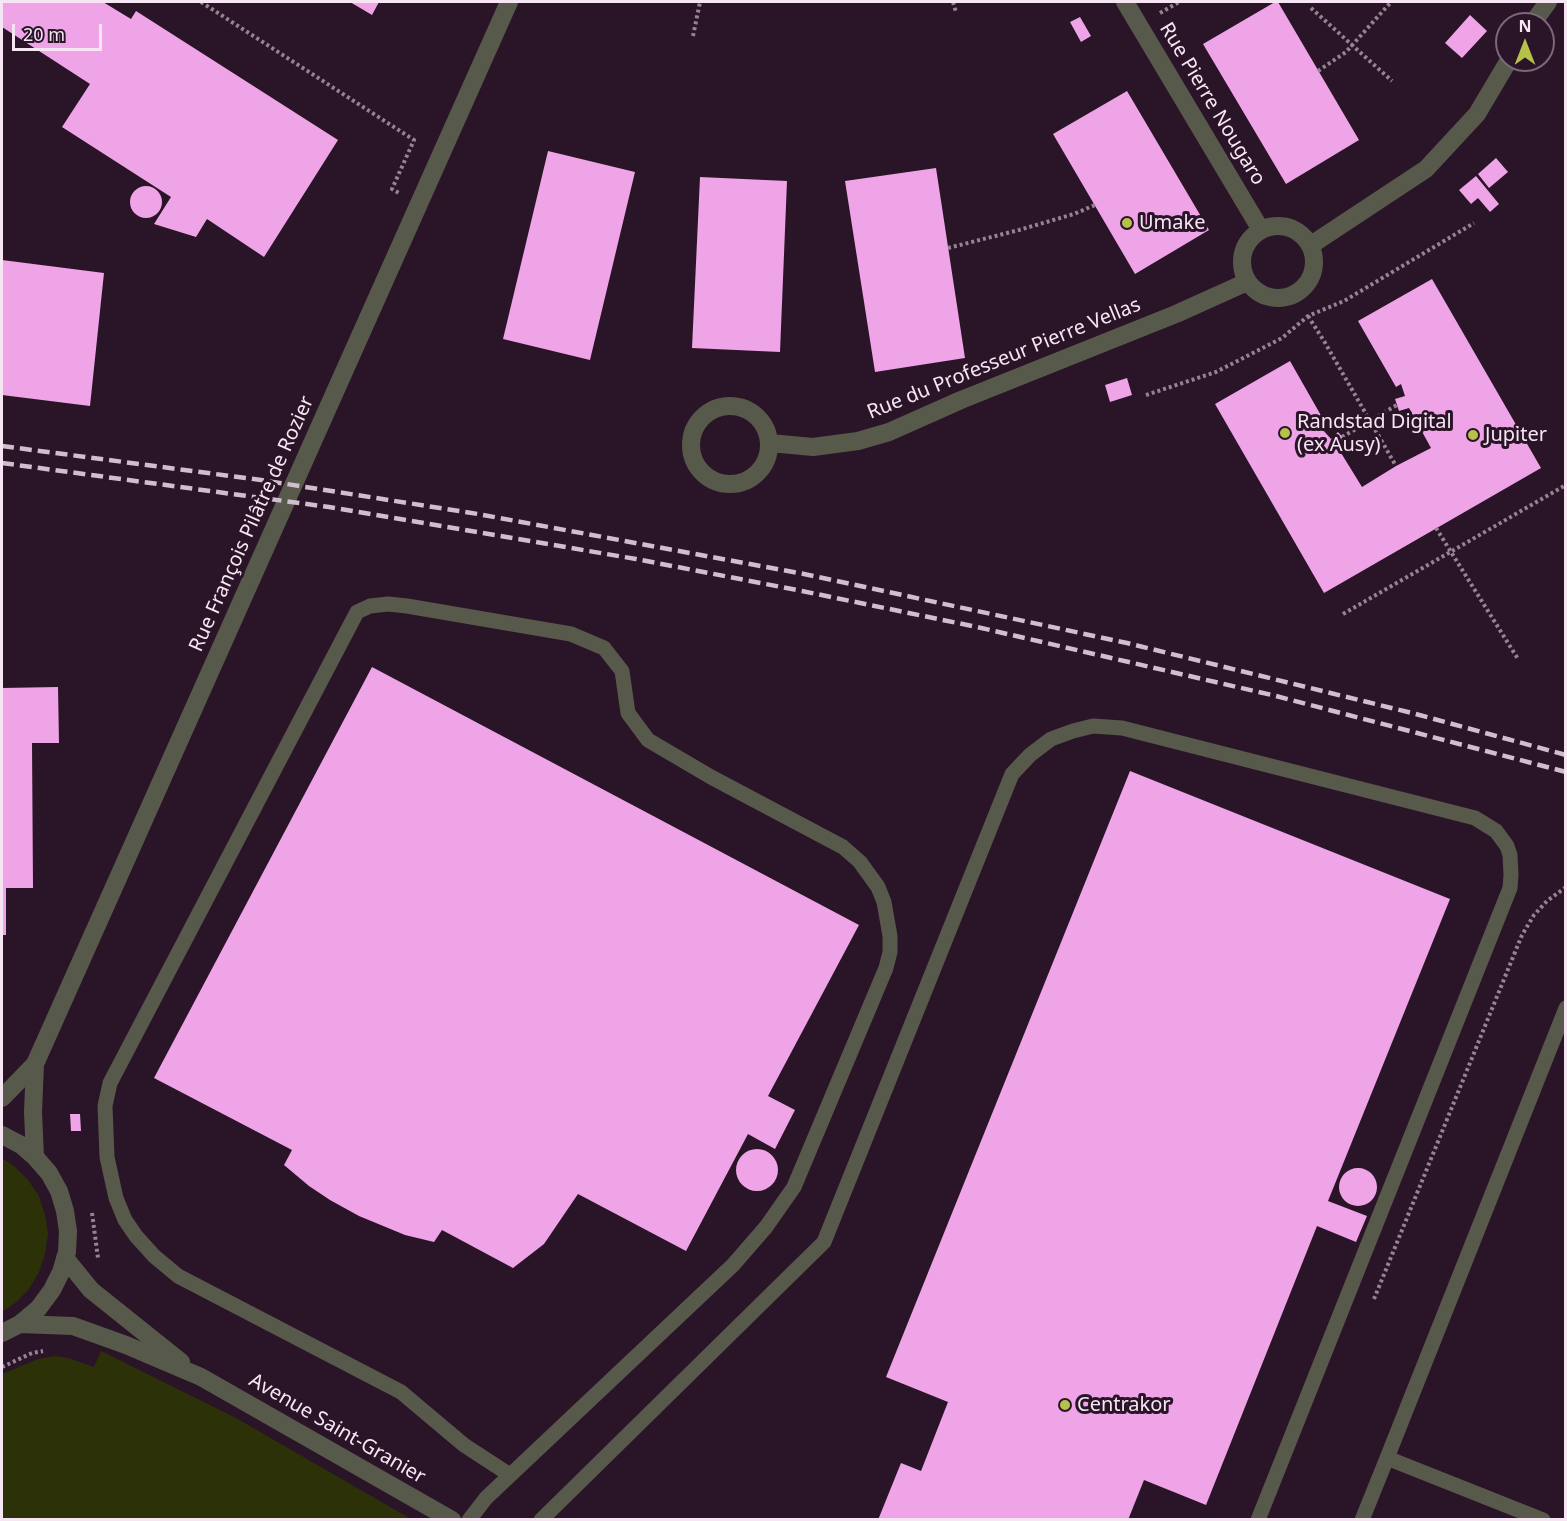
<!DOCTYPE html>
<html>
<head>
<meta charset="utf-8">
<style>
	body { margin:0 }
	#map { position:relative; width:1567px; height:1521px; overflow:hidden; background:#2a1428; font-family:"Noto Sans",sans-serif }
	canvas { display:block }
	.frame { position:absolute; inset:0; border:3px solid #f6e6f3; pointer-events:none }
	.north { position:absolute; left:1495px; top:12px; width:60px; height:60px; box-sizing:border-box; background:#2a1428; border:2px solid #7c6879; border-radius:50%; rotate:0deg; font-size:16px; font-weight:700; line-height:24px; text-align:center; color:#f6e6f3 }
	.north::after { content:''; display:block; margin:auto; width:21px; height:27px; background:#b6c149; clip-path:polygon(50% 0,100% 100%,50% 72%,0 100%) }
	.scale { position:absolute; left:12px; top:24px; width:90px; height:27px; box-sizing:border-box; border:3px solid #f6e6f3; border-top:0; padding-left:8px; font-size:18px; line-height:21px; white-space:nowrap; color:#f6e6f3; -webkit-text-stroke:4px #2a1428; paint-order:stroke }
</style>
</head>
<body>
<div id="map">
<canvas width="1567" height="1521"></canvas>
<div class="frame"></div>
<div class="north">N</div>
<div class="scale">20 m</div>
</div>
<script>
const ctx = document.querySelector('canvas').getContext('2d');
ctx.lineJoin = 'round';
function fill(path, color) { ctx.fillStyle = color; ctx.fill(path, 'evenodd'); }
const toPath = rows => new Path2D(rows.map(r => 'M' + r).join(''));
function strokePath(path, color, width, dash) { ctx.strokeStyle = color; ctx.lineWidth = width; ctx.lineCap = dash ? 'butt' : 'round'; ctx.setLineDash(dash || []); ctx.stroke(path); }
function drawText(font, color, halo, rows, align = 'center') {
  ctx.font = font + ' "Noto Sans",sans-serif'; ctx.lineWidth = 6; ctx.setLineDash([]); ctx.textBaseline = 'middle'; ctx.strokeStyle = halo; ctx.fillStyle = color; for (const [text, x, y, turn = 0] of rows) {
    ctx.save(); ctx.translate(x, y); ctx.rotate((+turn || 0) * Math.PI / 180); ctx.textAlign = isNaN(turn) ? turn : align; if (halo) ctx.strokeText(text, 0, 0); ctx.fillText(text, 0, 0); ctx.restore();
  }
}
fill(toPath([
	[2,1158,14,1166,28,1180,39,1196,45,1215,48,1234,45,1254,39,1272,29,1289,15,1303,2,1312],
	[101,1351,236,1418,411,1519,2,1519,2,1374,38,1359,54,1356,68,1358,94,1367]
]), '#2d3107');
fill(toPath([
	[2,2,103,2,131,19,136,11,338,140,264,257,207,219,196,237,154,224,171,197,62,127,90,84,2,27],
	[350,2,379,2,372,15],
	[1275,2,1278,2,1359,140,1286,184,1203,44],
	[1470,15,1487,31,1462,58,1445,43],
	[1080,17,1091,36,1081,42,1070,22],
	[1127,91,1209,230,1135,274,1053,134],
	[548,151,635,172,590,360,503,339],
	[1496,158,1508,172,1489,188,1478,174],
	[936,168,965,358,875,372,845,181],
	[1476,176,1499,204,1490,212,1478,198,1471,204,1459,190],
	[700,177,787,181,780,352,692,348],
	'130 202a16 16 0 1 1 32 0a16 16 0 1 1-32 0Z',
	[2,260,104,273,90,406,2,395],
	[1432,279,1541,468,1324,593,1215,404,1290,361,1327,426,1322,429,1331,439,1338,432,1346,441,1338,448,1362,487,1396,466,1431,448,1409,408,1399,411,1395,399,1405,396,1401,384,1396,387,1358,321],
	[1127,378,1132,395,1110,402,1105,385],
	[372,667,859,925,768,1096,795,1110,775,1149,748,1134,686,1251,578,1194,544,1244,513,1268,442,1230,434,1242,405,1235,359,1216,330,1200,309,1186,284,1165,292,1150,154,1078],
	[58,687,59,743,32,743,33,888,6,888,6,935,2,935,2,688],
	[1130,771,1450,899,1328,1201,1367,1216,1356,1242,1317,1226,1206,1505,1144,1480,1128,1520,878,1520,901,1463,921,1471,948,1402,886,1377],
	[70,1114,80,1114,81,1131,71,1131],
	'736 1170a21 21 0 1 1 42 0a21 21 0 1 1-42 0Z',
	'1339 1187a19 19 0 1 1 38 0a19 19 0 1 1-38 0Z'
]), '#eea4e6');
strokePath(toPath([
	[201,2,414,140,392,189,399,193],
	[953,2,956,12],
	[1311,8,1392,81],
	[1160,13,1179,2],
	[693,36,700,2],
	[1318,71,1346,52,1391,2],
	[948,248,1019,230,1074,214,1095,205],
	[1308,316,1324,341,1396,466],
	[1146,395,1216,372,1282,338,1308,316,1344,301,1474,223],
	[1342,437,1397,405],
	[1436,528,1518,659],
	[1343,614,1566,485],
	[92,1213,98,1258],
	[1374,1299,1522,935,1534,915,1547,901,1566,887],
	[2,1367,32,1353,43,1351]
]), '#958393', 4, [3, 3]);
strokePath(toPath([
	[1387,1458,1566,1008],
	[469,1520,486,1498,733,1265,766,1227,794,1187,886,968,890,952,890,936,884,902,878,887,860,862,843,847,711,777,648,740,628,713,622,671,604,648,571,634,407,606,388,604,370,606,357,612,110,1083,105,1106,107,1157,116,1198,125,1220,136,1236,154,1256,178,1276,401,1392,464,1445,510,1475],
	[541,1520,824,1242,1012,774,1030,755,1051,739,1073,731,1093,726,1122,728,1475,818,1496,831,1507,846,1510,855,1511,875,1510,888,1258,1520],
	[1362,1520,1387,1458,1543,1520]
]), '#57594b', 15);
strokePath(toPath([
	[1125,2,1261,230],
	[1532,24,1548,2],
	'1242 262a36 36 0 1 1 72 0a36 36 0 1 1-72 0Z',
	[1311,245,1426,169,1477,114,1509,60],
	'691 445a39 39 0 1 1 78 0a39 39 0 1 1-78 0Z',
	[770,443,813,447,858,441,889,432,961,400,1176,314,1247,282],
	[35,1064,33,1112,35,1157],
	[2,1098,35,1064,509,2],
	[2,1135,21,1145,35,1157,49,1173,59,1191,65,1211,68,1231,67,1252,61,1272,52,1290,38,1309,20,1324,2,1333],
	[65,1258,91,1290,181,1362],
	[20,1324,73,1326,126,1345,201,1377,452,1520]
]), '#57594b', 18);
strokePath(toPath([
	[2,446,261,480,478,514,804,574,1127,643,1412,713,1566,755],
	[2,463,329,507,636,559,802,591,977,627,1276,696,1566,772]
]), '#cfbecd', 4.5, [12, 6]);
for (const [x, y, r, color] of [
	[1127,223,6,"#b6c149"],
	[1285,433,6,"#b6c149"],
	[1473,435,6,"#b6c149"],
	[1065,1405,6,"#b6c149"]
]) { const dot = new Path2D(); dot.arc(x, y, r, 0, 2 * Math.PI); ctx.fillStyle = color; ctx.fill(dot); strokePath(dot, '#2a1428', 2); }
drawText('20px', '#f6e6f3', '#2a1428', [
	["Rue Pierre Nougaro",1212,104,59],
	["Rue du Professeur Pierre Vellas",1004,359,-22],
	["Rue François Pilâtre de Rozier",252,524,-66],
	["Avenue Saint-Granier",337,1429,30]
]);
drawText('20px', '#f6e6f3', '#2a1428', [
	["Umake",1139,223],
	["Randstad Digital",1297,422],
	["(ex Ausy)",1297,445],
	["Jupiter",1485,435],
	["Centrakor",1077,1405]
], 'left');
</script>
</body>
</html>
